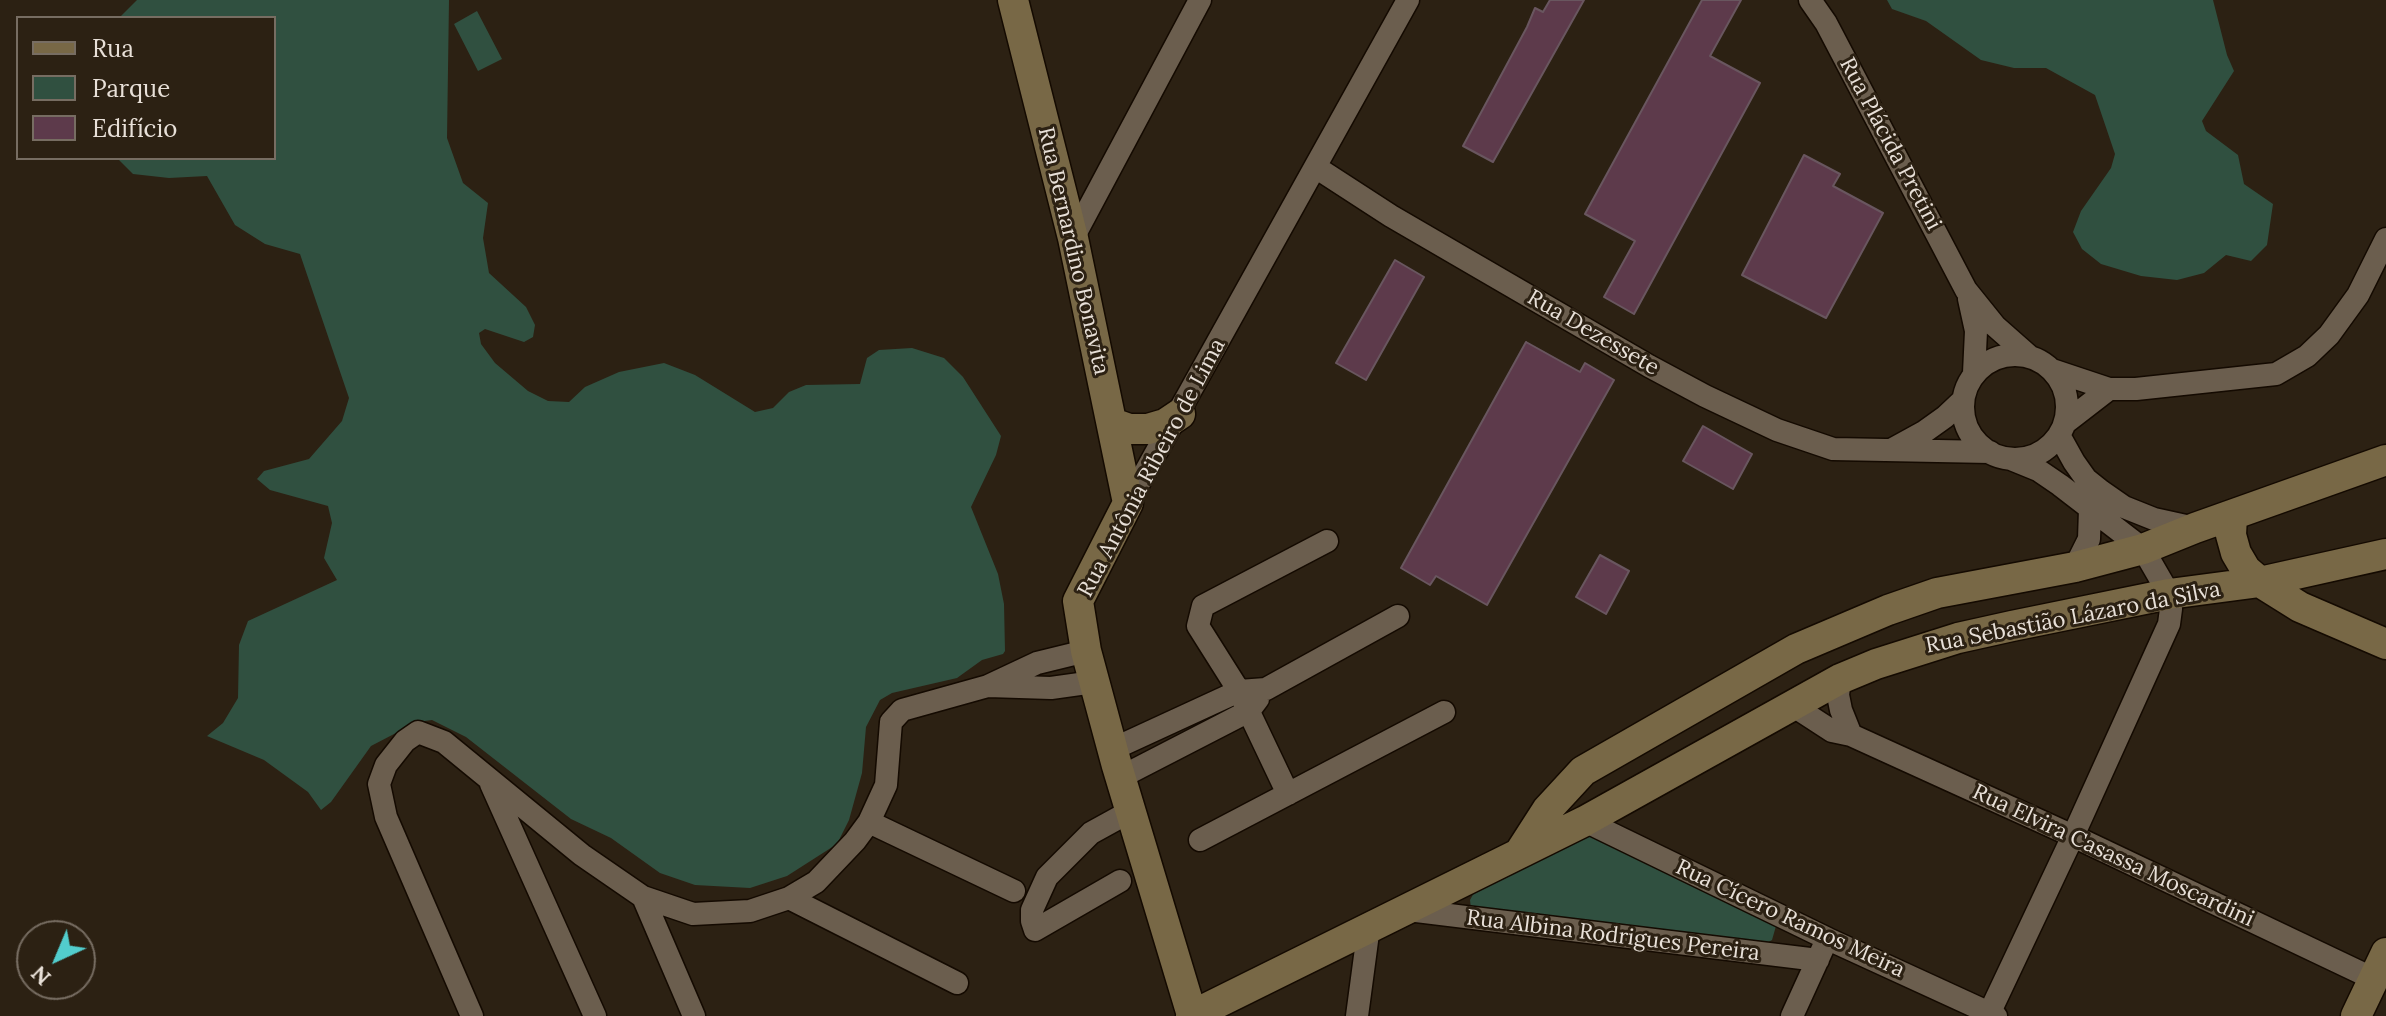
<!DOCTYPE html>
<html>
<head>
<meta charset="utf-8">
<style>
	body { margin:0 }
	#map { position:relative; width:2386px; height:1016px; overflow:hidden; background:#2c2113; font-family:Lora,serif }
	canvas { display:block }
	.legend { position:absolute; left:16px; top:16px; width:260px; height:144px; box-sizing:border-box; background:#2c2113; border:2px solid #776d62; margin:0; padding:10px 14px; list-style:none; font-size:24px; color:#e8e0d8 }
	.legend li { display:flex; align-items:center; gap:16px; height:40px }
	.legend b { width:40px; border:2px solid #776d62 }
	.north { position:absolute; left:16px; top:920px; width:80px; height:80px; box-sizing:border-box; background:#2c2113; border:2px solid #776d62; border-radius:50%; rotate:224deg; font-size:22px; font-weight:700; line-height:32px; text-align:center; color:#e8e0d8 }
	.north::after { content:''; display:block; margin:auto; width:28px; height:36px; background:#52cdcd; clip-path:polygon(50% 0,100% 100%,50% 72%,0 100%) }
</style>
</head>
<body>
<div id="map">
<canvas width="2386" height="1016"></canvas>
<ul class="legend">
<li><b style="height:10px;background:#786846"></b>Rua</li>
<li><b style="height:22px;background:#305040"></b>Parque</li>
<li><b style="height:22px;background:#5d3a4b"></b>Edifício</li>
</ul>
<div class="north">N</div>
</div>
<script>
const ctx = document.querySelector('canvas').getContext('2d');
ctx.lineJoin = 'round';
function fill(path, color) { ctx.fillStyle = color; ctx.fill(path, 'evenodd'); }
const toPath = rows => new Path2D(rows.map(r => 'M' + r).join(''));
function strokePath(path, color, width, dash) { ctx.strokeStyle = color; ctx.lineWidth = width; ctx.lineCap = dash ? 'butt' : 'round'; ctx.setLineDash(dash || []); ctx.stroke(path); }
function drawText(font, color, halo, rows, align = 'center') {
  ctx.font = font + ' Lora,serif'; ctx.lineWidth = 6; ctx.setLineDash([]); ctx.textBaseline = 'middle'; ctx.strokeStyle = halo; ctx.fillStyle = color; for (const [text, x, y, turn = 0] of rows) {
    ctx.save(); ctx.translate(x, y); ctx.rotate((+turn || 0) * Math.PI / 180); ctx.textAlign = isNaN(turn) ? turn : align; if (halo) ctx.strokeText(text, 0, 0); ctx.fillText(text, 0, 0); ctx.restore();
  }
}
fill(toPath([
	[137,0,449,0,447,138,463,183,488,203,483,238,489,273,526,307,535,325,533,337,524,342,485,329,479,333,481,344,495,363,528,391,548,401,569,402,585,387,619,372,664,363,695,375,755,412,773,408,789,392,806,385,860,384,867,358,879,350,912,348,944,358,963,377,1001,436,996,455,971,507,998,574,1004,604,1005,651,1003,654,982,660,957,678,892,693,880,700,866,727,862,773,849,820,837,844,787,876,750,888,695,885,660,873,611,838,571,819,466,737,432,720,417,722,371,746,331,802,321,810,308,792,264,760,207,736,223,723,238,698,239,645,248,621,337,580,324,558,332,523,328,506,270,490,257,479,264,471,309,459,342,421,349,398,300,254,265,244,235,225,207,176,169,178,133,174,117,158,274,158,274,18,119,18],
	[1887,0,2213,0,2227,55,2234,71,2202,121,2206,131,2238,155,2244,184,2273,204,2267,245,2251,261,2226,255,2204,273,2177,280,2141,276,2101,264,2082,249,2073,232,2081,211,2111,168,2115,154,2095,95,2046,68,2014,68,1981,60,1926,21,1892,9],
	[477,11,502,59,478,71,454,24],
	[1584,833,1773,920,1776,926,1772,940,1763,945,1471,909,1470,900,1476,889]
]), '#305040');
const building = toPath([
	[1550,0,1584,0,1493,162,1463,146,1527,27,1535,8,1543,12,1550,0],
	[1702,0,1741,0,1710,56,1760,83,1634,314,1604,297,1635,241,1585,214,1702,0],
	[1804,155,1840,174,1833,186,1883,213,1826,318,1742,275,1804,155],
	[1395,260,1424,277,1366,380,1336,363,1395,260],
	[1526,342,1580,372,1585,363,1614,380,1487,605,1436,576,1430,585,1401,568,1526,342],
	[1703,426,1752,454,1733,489,1683,461,1703,426],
	[1600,555,1629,571,1606,614,1576,597,1600,555]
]);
fill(building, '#5d3a4b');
strokePath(building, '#69565f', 2);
const street = toPath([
	[1810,0,1826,23,1966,290,1995,326,2029,356],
	[1317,168,1391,216,1649,366,1705,396,1777,430,1833,449,1990,452],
	[1073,238,1200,0],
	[1969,299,1976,331,1974,373],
	'1963 407a52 52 0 1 1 104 0a52 52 0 1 1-104 0Z',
	[2052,370,2109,389,2136,389,2276,374,2307,356,2329,335,2358,295,2386,239],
	[2065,423,2109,389],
	[2059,435,2074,462,2086,479,2101,491,2124,507,2154,519,2195,528],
	[1893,449,1924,432,1945,417,1963,400],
	[1128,503,1408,0],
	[2075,567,2089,539,2090,509],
	[1840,679,1838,695,1841,710,1851,735],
	[988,686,1051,688,1094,682],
	[1792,705,1832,731,1851,735,2073,836,2374,979],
	[1113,749,1239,691,1266,689,1398,616],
	[1121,777,1249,711,1258,699],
	[491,784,595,1016],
	[1288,794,1239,691,1198,626,1203,606,1327,541],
	[1585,821,1828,939,1996,1016],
	[869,822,1014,891],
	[1200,840,1444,712],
	[1120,881,1035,930,1032,921,1032,910,1047,877,1091,833,1131,811],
	[643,897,694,1016],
	[789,898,957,983],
	[1408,910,1818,960],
	[472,1016,386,817,379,784,386,765,405,741,418,732,444,742,582,855,643,897,693,914,750,911,789,898,816,882,855,841,869,822,886,785,891,722,902,710,988,686,1037,663,1086,651],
	[1357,1016,1369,926],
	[1792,1016,1823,948],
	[1988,1016,2073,836,2169,624,2171,609,2169,594,2143,549,2060,485,2038,470,2011,459]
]);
const secondary = toPath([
	[1013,0,1073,238,1128,503,1078,601,1086,651,1117,766,1192,1015],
	[1112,423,1129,429,1148,429,1165,424,1180,414],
	[2232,516,2231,535,2236,553,2246,570,2260,582,2300,607,2386,644],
	[1520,852,1547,810,1583,771,1796,649,1888,610,1937,593,2075,567,2143,549,2195,528,2386,460],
	[1191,1016,1585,821,1840,679,1876,664,1958,638,2012,626,2169,594,2260,582,2386,554],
	[2356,1016,2386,953]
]);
strokePath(street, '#140a01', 25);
strokePath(secondary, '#140a01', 33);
strokePath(street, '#6b5e4e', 22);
strokePath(secondary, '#786846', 30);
drawText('22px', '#e8e0d8', '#2c2113', [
	["Rua Plácida Pretini",1890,144,62],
	["Rua Bernardino Bonavita",1073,251,77],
	["Rua Dezessete",1593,333,30],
	["Rua Antônia Ribeiro de Lima",1152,468,-62],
	["Rua Sebastião Lázaro da Silva",2073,618,-11],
	["Rua Elvira Casassa Moscardini",2113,856,25],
	["Rua Cícero Ramos Meira",1790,919,25],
	["Rua Albina Rodrigues Pereira",1613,936,7]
]);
</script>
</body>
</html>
